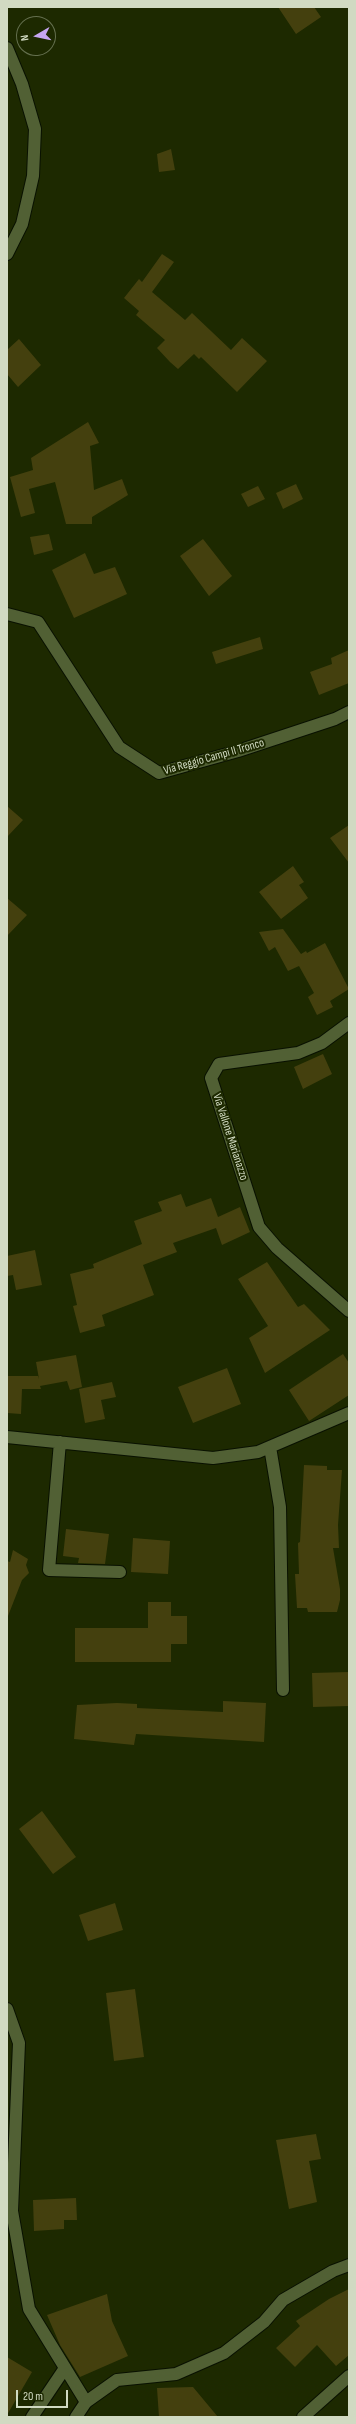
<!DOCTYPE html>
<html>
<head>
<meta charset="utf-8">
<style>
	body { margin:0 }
	#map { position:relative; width:356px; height:2424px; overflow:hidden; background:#1d2900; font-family:"Sofia Sans Condensed",sans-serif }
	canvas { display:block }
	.frame { position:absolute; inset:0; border:8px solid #d1dac2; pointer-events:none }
	.north { position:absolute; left:16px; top:16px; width:40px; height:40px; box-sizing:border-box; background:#1d2900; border:1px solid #65704e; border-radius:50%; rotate:261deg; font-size:11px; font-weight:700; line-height:16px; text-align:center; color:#d1dac2 }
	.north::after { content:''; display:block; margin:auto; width:14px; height:18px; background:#c6a6f0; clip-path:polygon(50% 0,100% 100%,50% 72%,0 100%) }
	.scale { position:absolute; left:16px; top:2390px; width:52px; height:18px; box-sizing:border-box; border:2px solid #d1dac2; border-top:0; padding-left:5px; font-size:12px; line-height:14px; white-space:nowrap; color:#d1dac2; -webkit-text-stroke:3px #1d2900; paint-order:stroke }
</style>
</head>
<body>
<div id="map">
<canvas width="356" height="2424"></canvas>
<div class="frame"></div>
<div class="north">N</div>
<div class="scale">20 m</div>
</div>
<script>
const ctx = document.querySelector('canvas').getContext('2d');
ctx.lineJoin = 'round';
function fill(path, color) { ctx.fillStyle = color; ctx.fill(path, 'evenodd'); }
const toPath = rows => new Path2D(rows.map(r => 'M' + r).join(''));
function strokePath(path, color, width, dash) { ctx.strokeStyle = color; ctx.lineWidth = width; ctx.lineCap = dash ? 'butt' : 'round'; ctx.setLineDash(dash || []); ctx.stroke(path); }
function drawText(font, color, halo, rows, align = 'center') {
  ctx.font = font + ' "Sofia Sans Condensed",sans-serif'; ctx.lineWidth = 4; ctx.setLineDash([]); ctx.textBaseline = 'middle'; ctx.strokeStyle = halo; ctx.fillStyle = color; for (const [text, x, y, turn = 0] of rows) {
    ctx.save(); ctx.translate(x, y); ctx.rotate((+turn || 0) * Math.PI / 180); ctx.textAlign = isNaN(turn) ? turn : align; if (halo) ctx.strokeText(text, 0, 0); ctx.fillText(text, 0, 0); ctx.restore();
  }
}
fill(toPath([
	[278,7,314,7,321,17,296,34],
	[171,149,175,170,159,172,157,154],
	[162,254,174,262,152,292,185,320,192,313,231,350,242,338,267,361,237,392,201,357,199,359,194,354,178,369,170,362,157,348,165,340,136,315,139,311,124,298,139,279,142,282],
	[19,339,41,365,18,387,7,374,7,350],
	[88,422,99,443,90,446,94,490,122,479,128,495,92,517,92,524,66,524,55,482,29,489,35,513,21,517,10,477,33,470,31,458],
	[296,484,303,499,283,509,276,493],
	[258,486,265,499,248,507,241,494],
	[49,534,53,550,34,555,30,537],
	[203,539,232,576,209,596,180,556],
	[85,553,94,574,115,567,127,594,74,618,52,570],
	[260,637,263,649,216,664,212,652],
	[349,650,349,683,319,695,310,672,332,664,331,658],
	[7,806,23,820,7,837],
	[349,825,349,863,330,838],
	[293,866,304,882,299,885,308,898,281,919,259,892],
	[7,898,27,915,7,936],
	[283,929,301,954,306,951,307,953,325,943,349,989,330,1001,333,1007,317,1015,308,997,314,993,299,966,288,971,275,947,269,951,259,932],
	[323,1054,332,1074,303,1089,294,1067],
	[181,1194,186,1207,211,1198,218,1217,240,1207,250,1232,222,1245,216,1228,173,1243,177,1252,143,1265,154,1295,102,1315,105,1326,80,1333,73,1306,77,1305,70,1274,94,1268,93,1264,142,1244,134,1221,162,1211,158,1202],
	[35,1250,42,1285,16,1290,13,1275,7,1276,7,1256],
	[267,1262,298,1307,304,1304,330,1330,265,1373,249,1338,268,1326,238,1279],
	[343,1354,349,1363,349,1395,309,1421,289,1390],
	[76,1355,82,1387,70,1390,67,1381,40,1386,41,1389,22,1389,21,1414,7,1413,7,1376,38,1376,39,1379,36,1362],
	[227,1368,241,1404,193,1423,178,1387],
	[112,1382,116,1397,101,1400,105,1419,85,1423,79,1389],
	[304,1465,327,1466,327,1470,342,1470,338,1525,339,1548,333,1548,340,1589,340,1600,337,1612,308,1612,307,1608,297,1608,295,1574,299,1574,298,1543,300,1542],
	[66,1529,109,1534,105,1564,78,1563,79,1558,63,1556],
	[133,1538,170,1541,168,1574,131,1572],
	[13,1550,28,1559,26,1565,29,1573,22,1580,8,1616,7,1561,10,1562],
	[148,1602,171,1602,171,1616,187,1616,187,1644,171,1644,171,1662,75,1662,75,1628,148,1628],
	[349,1672,349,1706,313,1707,312,1673],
	[223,1701,266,1703,264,1742,136,1734,134,1745,74,1739,77,1705,117,1703,137,1704,137,1708,223,1712],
	[42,1811,76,1857,53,1874,19,1829],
	[115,1903,123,1930,88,1941,79,1915],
	[135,1989,144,2057,114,2061,106,1993],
	[316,2134,321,2159,309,2161,317,2202,289,2209,276,2140],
	[76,2198,77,2220,64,2220,64,2229,34,2231,33,2200],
	[349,2289,349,2355,336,2366,317,2345,295,2367,276,2348,300,2326,296,2321,329,2299],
	[107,2294,112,2321,128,2356,80,2377,60,2345,47,2315],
	[7,2357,32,2372,7,2415],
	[193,2387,218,2417,159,2417,157,2388]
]), '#44400e');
const street = toPath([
	[349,1023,322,1043,298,1053,219,1064,211,1078,259,1227,277,1248,349,1311],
	[7,1437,213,1458,258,1452,349,1413],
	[60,1442,49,1570,120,1572],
	[270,1447,280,1507,283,1690],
	[7,2009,19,2043,12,2211,29,2309,86,2402],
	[32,2417,65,2368],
	[303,2417,349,2376]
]);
const secondary = toPath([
	[7,48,22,84,35,129,33,176,22,224,7,254],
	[7,614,38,622,119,747,159,773,238,751,335,719,349,712],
	[76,2417,86,2402,117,2380,176,2374,224,2353,264,2322,283,2300,333,2271,349,2265]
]);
strokePath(street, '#091100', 14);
strokePath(secondary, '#091100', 14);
strokePath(street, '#516034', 12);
strokePath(secondary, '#516034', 12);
drawText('12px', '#d1dac2', '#1d2900', [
	["Via Reggio Campi II Tronco",214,757,-16],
	["Via Vallone Marianazzo",230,1137,72]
]);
</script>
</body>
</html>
